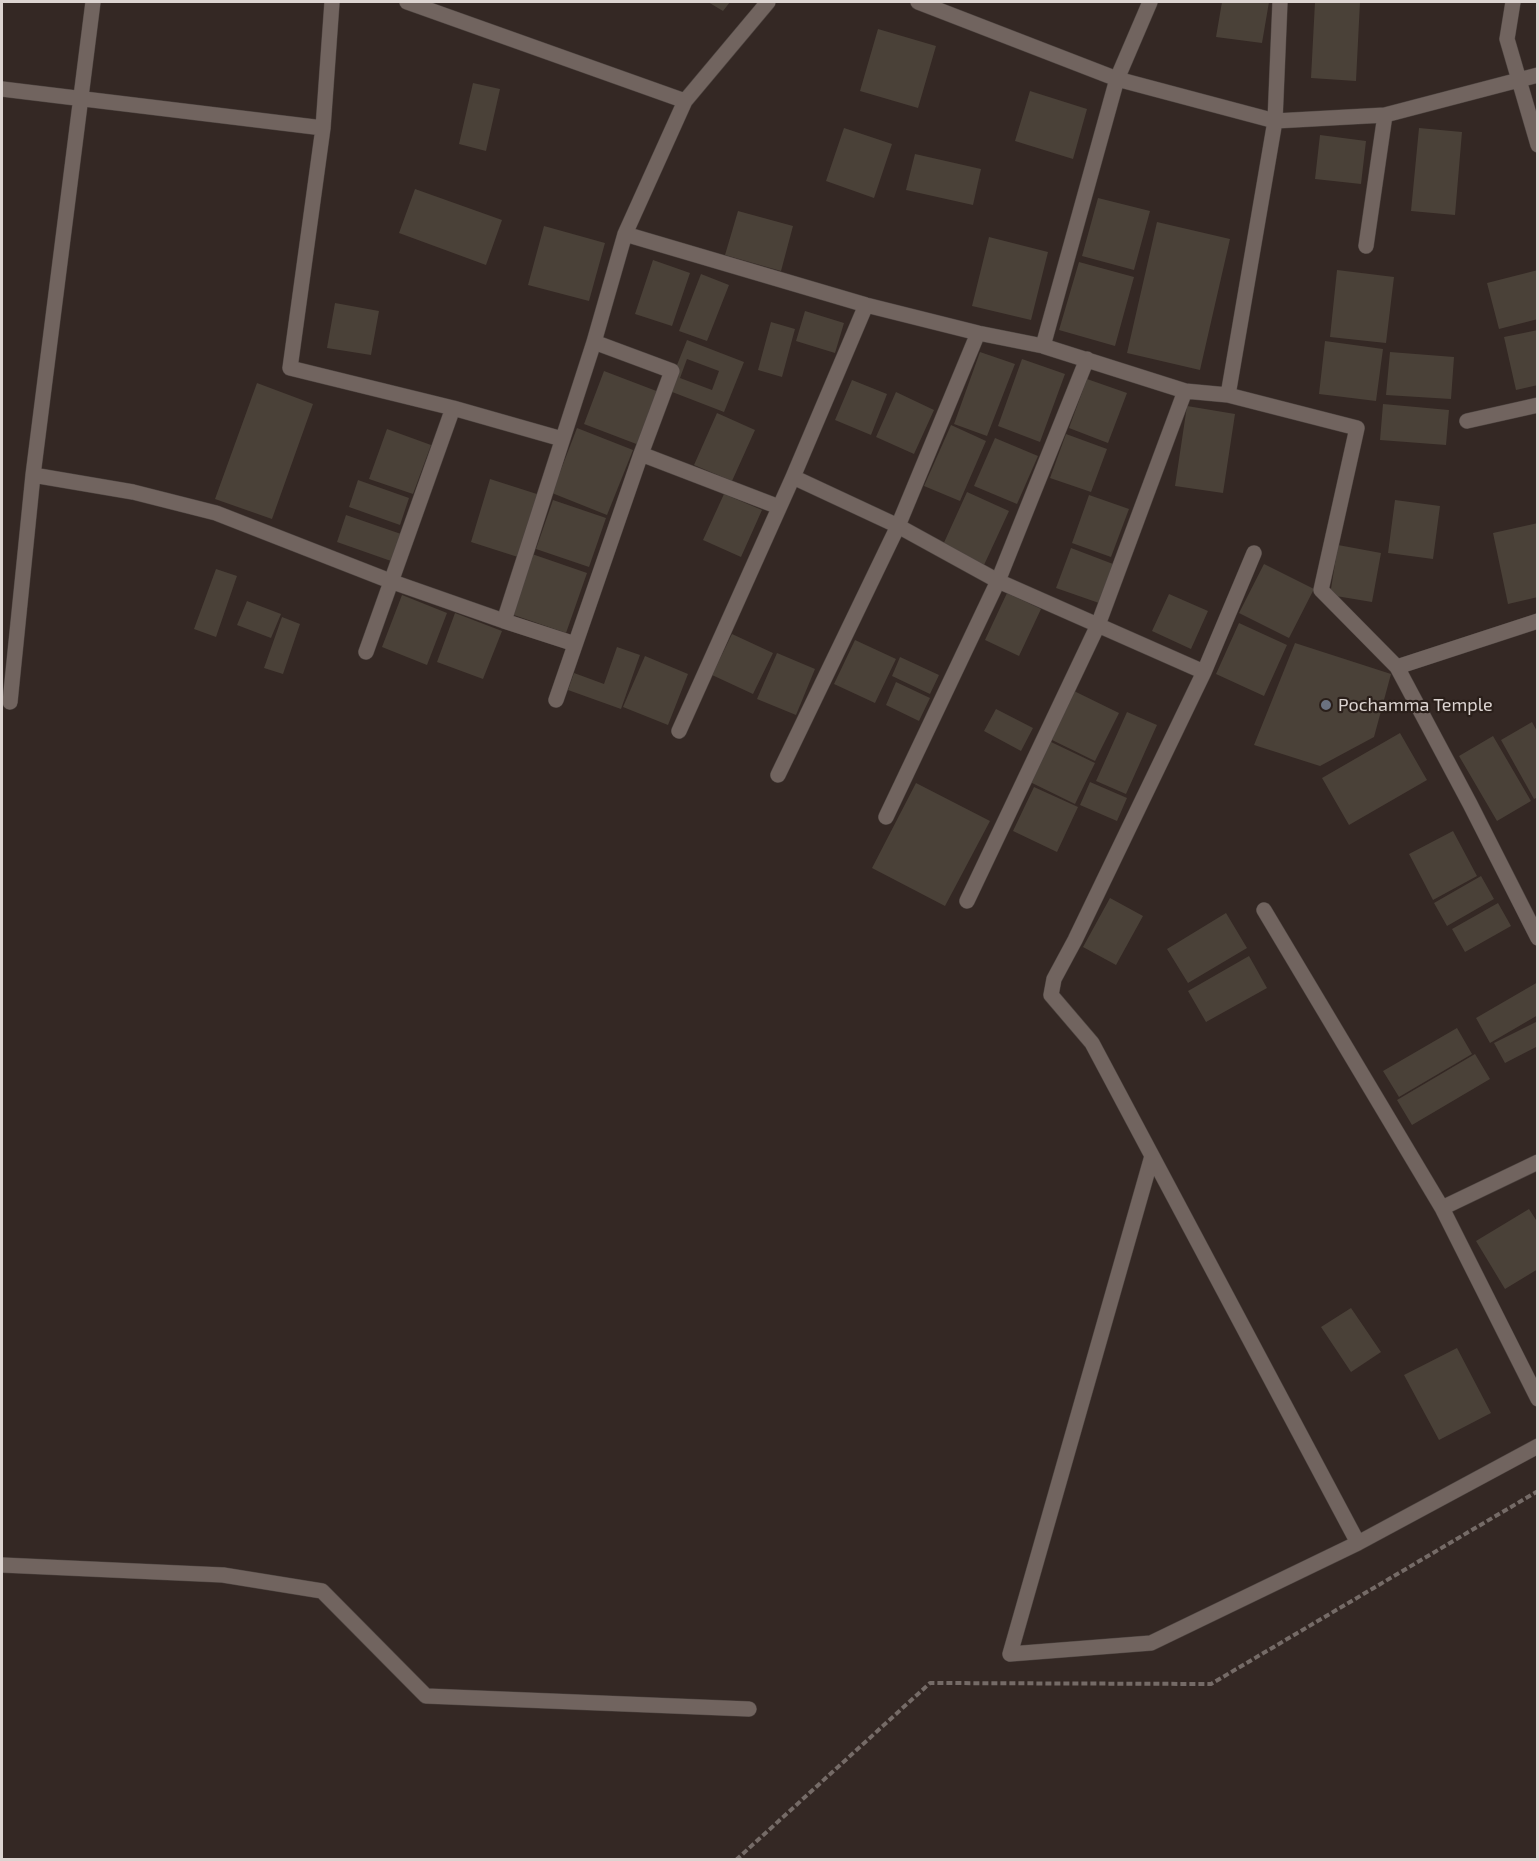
<!DOCTYPE html>
<html>
<head>
<meta charset="utf-8">
<style>
	body { margin:0 }
	#map { position:relative; width:1539px; height:1861px; overflow:hidden; background:#342824; font-family:"Exo 2",sans-serif }
	canvas { display:block }
	.frame { position:absolute; inset:0; border:3px solid #dcd4d1; pointer-events:none }
</style>
</head>
<body>
<div id="map">
<canvas width="1539" height="1861"></canvas>
<div class="frame"></div>
</div>
<script>
const ctx = document.querySelector('canvas').getContext('2d');
ctx.lineJoin = 'round';
function fill(path, color) { ctx.fillStyle = color; ctx.fill(path, 'evenodd'); }
const toPath = rows => new Path2D(rows.map(r => 'M' + r).join(''));
function strokePath(path, color, width, dash) { ctx.strokeStyle = color; ctx.lineWidth = width; ctx.lineCap = dash ? 'butt' : 'round'; ctx.setLineDash(dash || []); ctx.stroke(path); }
function drawText(font, color, halo, rows, align = 'center') {
  ctx.font = font + ' "Exo 2",sans-serif'; ctx.lineWidth = 4.5; ctx.setLineDash([]); ctx.textBaseline = 'middle'; ctx.strokeStyle = halo; ctx.fillStyle = color; for (const [text, x, y, turn = 0] of rows) {
    ctx.save(); ctx.translate(x, y); ctx.rotate((+turn || 0) * Math.PI / 180); ctx.textAlign = isNaN(turn) ? turn : align; if (halo) ctx.strokeText(text, 0, 0); ctx.fillText(text, 0, 0); ctx.restore();
  }
}
fill(toPath([
	[708,2,730,2,723,11],
	[1222,2,1269,2,1262,43,1216,37],
	[1315,2,1360,2,1356,81,1311,78],
	[878,29,936,46,918,108,860,91],
	[473,83,500,89,486,151,459,144],
	[1030,91,1087,109,1073,159,1015,141],
	[844,128,892,144,874,198,826,181],
	[1419,128,1462,132,1455,215,1411,211],
	[1320,135,1366,141,1361,184,1315,179],
	[915,154,981,169,973,205,906,190],
	[415,189,502,220,486,265,399,233],
	[1098,198,1150,211,1134,270,1082,256],
	[738,211,793,226,781,271,725,255],
	[1157,222,1230,239,1200,370,1127,353],
	[544,226,605,243,589,301,528,285],
	[989,237,1048,252,1031,320,972,306],
	[653,260,690,273,672,326,635,314],
	[1079,262,1134,277,1115,346,1059,330],
	[1337,270,1394,277,1386,343,1330,337],
	[1538,270,1538,319,1499,329,1487,283],
	[701,274,729,285,707,341,679,331],
	[335,303,379,311,371,355,327,348],
	[805,311,844,323,835,353,796,341],
	[771,322,795,329,782,377,758,370],
	[1538,330,1538,385,1516,390,1504,337],
	[687,340,744,362,724,412,667,390],
	[687,359,719,371,712,390,680,378],
	[1325,341,1383,349,1376,401,1319,394],
	[980,352,1015,364,987,436,954,424],
	[1390,352,1454,357,1451,399,1386,395],
	[1022,359,1065,374,1040,442,998,426],
	[604,371,659,392,639,445,584,424],
	[1087,379,1127,393,1108,443,1069,428],
	[852,380,887,394,871,435,835,420],
	[257,383,313,404,272,519,215,499],
	[896,392,934,410,914,454,876,437],
	[1383,404,1449,410,1446,445,1380,440],
	[1187,406,1235,414,1223,493,1175,486],
	[717,413,755,430,732,481,694,465],
	[951,425,986,441,960,501,924,486],
	[577,428,633,450,607,515,552,493],
	[387,429,431,445,413,494,369,479],
	[1066,434,1107,449,1091,492,1050,478],
	[995,438,1038,456,1017,504,974,486],
	[490,479,540,495,521,558,471,542],
	[358,480,409,498,400,525,349,507],
	[967,492,1009,511,984,565,942,547],
	[724,494,762,510,741,557,703,540],
	[1089,495,1129,509,1111,557,1072,543],
	[553,500,606,518,589,567,536,549],
	[1395,500,1440,506,1433,559,1388,553],
	[346,515,401,534,391,561,337,542],
	[1538,523,1538,597,1508,604,1493,533],
	[1338,545,1381,553,1372,602,1330,595],
	[1071,548,1113,564,1099,603,1056,588],
	[532,554,587,573,566,633,511,614],
	[1264,564,1314,589,1289,638,1239,613],
	[216,569,237,576,216,637,194,629],
	[1007,593,1041,609,1019,656,985,640],
	[1169,594,1208,611,1191,649,1152,631],
	[402,595,447,613,427,665,382,647],
	[247,601,281,614,271,638,237,625],
	[455,613,502,631,483,679,437,662],
	[282,617,300,624,283,674,264,668],
	[1239,623,1287,645,1264,696,1216,674],
	[732,634,773,653,753,694,712,675],
	[855,640,896,659,875,703,834,684],
	[1295,643,1391,674,1374,737,1320,766,1254,745],
	[617,647,640,655,621,709,568,690,574,673,604,684],
	[777,653,815,669,796,715,757,699],
	[645,656,688,674,668,725,623,707],
	[900,657,939,675,930,694,892,676],
	[896,682,930,698,919,721,886,705],
	[1074,691,1119,713,1095,761,1050,739],
	[996,709,1033,728,1021,751,984,731],
	[1127,712,1157,725,1126,794,1096,781],
	[1532,722,1538,733,1538,797,1534,799,1501,740],
	[1400,733,1427,780,1349,825,1322,778],
	[1493,736,1531,801,1497,821,1459,756],
	[1049,741,1095,763,1075,804,1030,782],
	[1090,782,1127,798,1117,821,1080,805],
	[916,783,990,821,945,906,872,868],
	[1034,787,1078,807,1057,852,1013,831],
	[1453,831,1477,876,1433,900,1409,854],
	[1481,876,1494,899,1447,926,1434,903],
	[1110,898,1143,916,1116,965,1083,947],
	[1498,903,1511,926,1465,952,1452,929],
	[1226,913,1247,948,1188,983,1167,949],
	[1249,956,1267,988,1206,1022,1188,991],
	[1538,982,1538,1015,1490,1043,1476,1018],
	[1538,1021,1538,1046,1505,1063,1494,1043],
	[1457,1028,1472,1054,1399,1097,1383,1071],
	[1475,1054,1490,1079,1412,1125,1397,1100],
	[1529,1209,1538,1223,1538,1269,1505,1289,1476,1241],
	[1351,1308,1381,1352,1351,1372,1321,1327],
	[1457,1348,1491,1413,1439,1440,1404,1375]
]), '#4a4138');
const minor = toPath([
	[332,2,323,128,290,368,453,408,562,439],
	[407,2,685,101],
	[918,2,1117,79,1275,121,1385,115,1538,75],
	[1513,2,1507,39,1538,145],
	[2,89,323,128],
	[625,234,866,305,978,333,1043,346,1185,391,1228,395,1357,428,1321,590,1397,667,1470,804,1538,938],
	[1366,246,1385,115],
	[1043,346,1117,79,1150,2],
	[1228,395,1275,121,1280,2],
	[1467,421,1538,405],
	[641,454,779,507],
	[33,475,133,492,216,513,390,581,504,621,575,644],
	[793,477,898,526,998,581,1204,672],
	[1254,553,1204,672,1075,940,1054,979,1051,995,1092,1043,1358,1543],
	[504,621,594,342,625,234,685,101,768,2],
	[366,652,453,408],
	[1397,667,1538,621],
	[556,700,641,454,672,371,594,342],
	[10,702,33,475,93,2],
	[679,731,793,477,866,305],
	[778,775,898,526,978,333],
	[886,817,998,581,1087,359],
	[967,901,1098,625,1185,391],
	[1264,910,1442,1208,1538,1399],
	[1152,1156,1010,1654,1151,1643,1358,1543,1538,1446],
	[1442,1208,1538,1162],
	[2,1565,223,1575,322,1591,426,1696,749,1709]
]);
strokePath(minor, '#4d4440', 16);
strokePath(toPath([
	[736,1860,930,1683,1211,1684,1538,1491]
]), '#756b67', 4, [6, 3]);
strokePath(minor, '#71645f', 15);
for (const [x, y, r, color] of [
	[1326,705,6,"#6b7280"]
]) { const dot = new Path2D(); dot.arc(x, y, r, 0, 2 * Math.PI); ctx.fillStyle = color; ctx.fill(dot); strokePath(dot, '#2a1f1a', 2); }
drawText('18px', '#dcd4d1', '#2a1f1a', [
	["Pochamma Temple",1338,705]
], 'left');
</script>
</body>
</html>
